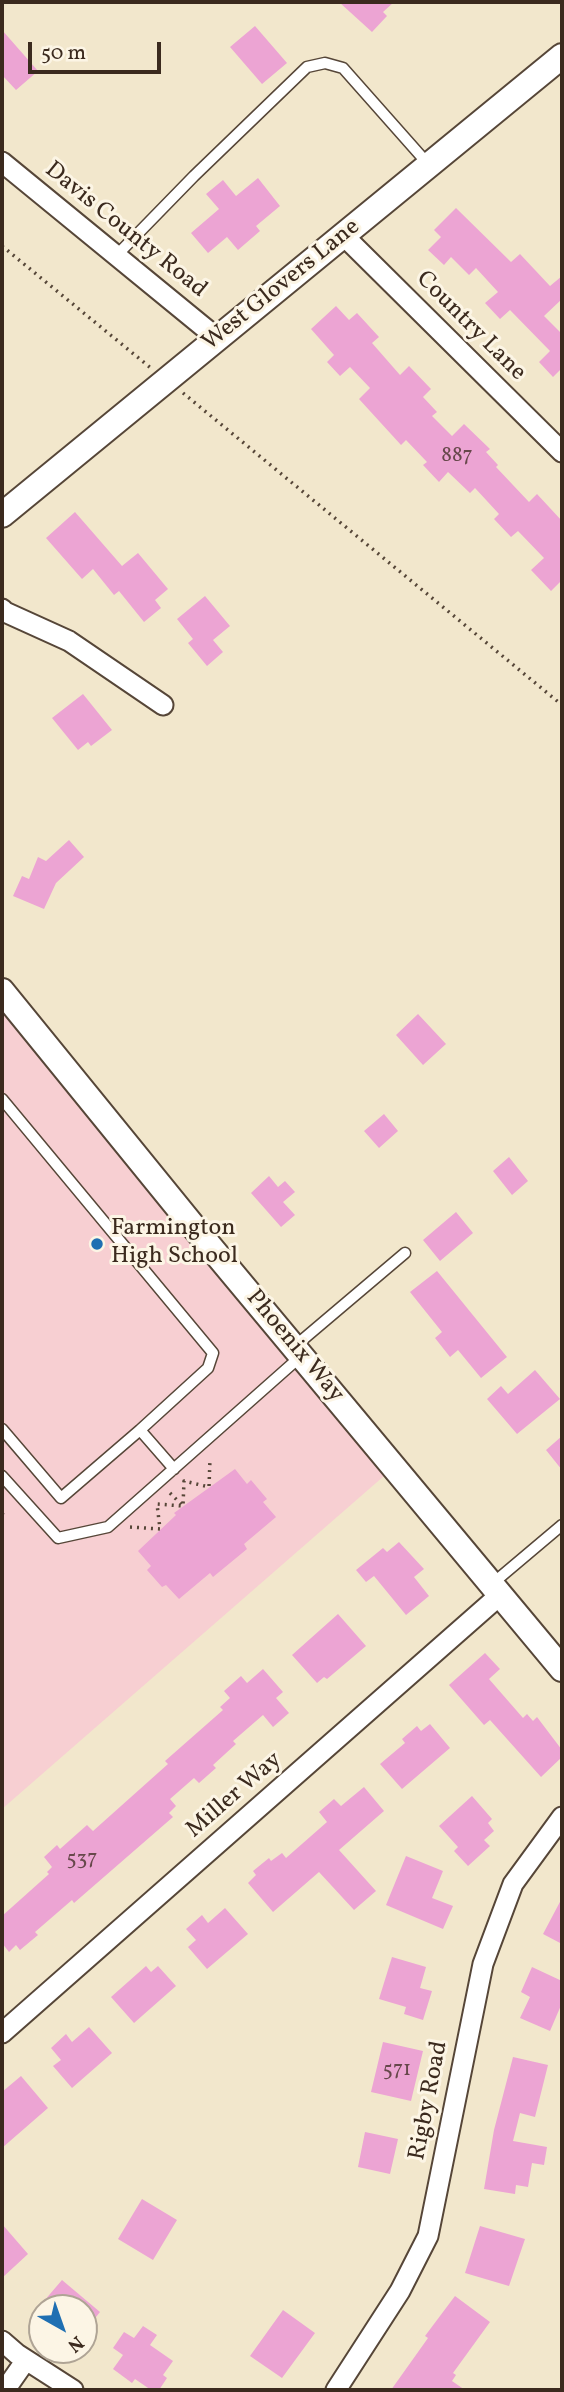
<!DOCTYPE html>
<html>
<head>
<meta charset="utf-8">
<style>
	body { margin:0 }
	#map { position:relative; width:564px; height:2392px; overflow:hidden; background:#f2e7cc; font-family:Vollkorn,serif }
	canvas { display:block }
	.frame { position:absolute; inset:0; border:4px solid #3b2a1e; pointer-events:none }
	.north { position:absolute; left:28px; top:2294px; width:70px; height:70px; box-sizing:border-box; background:#fcf5e5; border:2px solid #afa495; border-radius:50%; rotate:140deg; font-size:19px; font-weight:700; line-height:28px; text-align:center; color:#3b2a1e }
	.north::after { content:''; display:block; margin:auto; width:24px; height:32px; background:#1f6fb2; clip-path:polygon(50% 0,100% 100%,50% 72%,0 100%) }
	.scale { position:absolute; left:28px; top:42px; width:133px; height:32px; box-sizing:border-box; border:4px solid #3b2a1e; border-top:0; padding-left:9px; font-size:21px; line-height:24px; white-space:nowrap; color:#3b2a1e; -webkit-text-stroke:5px #fcf5e5; paint-order:stroke }
</style>
</head>
<body>
<div id="map">
<canvas width="564" height="2392"></canvas>
<div class="frame"></div>
<div class="north">N</div>
<div class="scale">50 m</div>
</div>
<script>
const ctx = document.querySelector('canvas').getContext('2d');
ctx.lineJoin = 'round';
function fill(path, color) { ctx.fillStyle = color; ctx.fill(path, 'evenodd'); }
const toPath = rows => new Path2D(rows.map(r => 'M' + r).join(''));
function strokePath(path, color, width, dash) { ctx.strokeStyle = color; ctx.lineWidth = width; ctx.lineCap = dash ? 'butt' : 'round'; ctx.setLineDash(dash || []); ctx.stroke(path); }
function drawText(font, color, halo, rows, align = 'center') {
  ctx.font = font + ' Vollkorn,serif'; ctx.lineWidth = 6; ctx.setLineDash([]); ctx.textBaseline = 'middle'; ctx.strokeStyle = halo; ctx.fillStyle = color; for (const [text, x, y, turn = 0] of rows) {
    ctx.save(); ctx.translate(x, y); ctx.rotate((+turn || 0) * Math.PI / 180); ctx.textAlign = isNaN(turn) ? turn : align; if (halo) ctx.strokeText(text, 0, 0); ctx.fillText(text, 0, 0); ctx.restore();
  }
}
fill(toPath([
	[2,1011,384,1476,2,1809]
]), '#f7cfd2');
fill(toPath([
	[339,2,394,2,383,12,387,16,372,32],
	[255,26,287,63,262,84,230,47],
	[2,30,38,71,16,90,2,75],
	[258,178,280,206,256,226,260,231,238,250,227,237,208,253,191,233,219,209,206,194,223,180,236,196],
	[456,208,511,262,520,254,550,286,562,276,562,299,544,316,562,334,562,368,553,377,539,362,550,351,510,310,500,319,485,303,498,292,476,268,469,275,451,257,444,265,428,250,441,237,434,230],
	[336,306,349,320,357,313,379,337,372,343,400,375,409,366,431,389,423,397,437,412,432,416,452,436,464,424,490,449,486,452,498,465,496,467,529,502,537,494,562,521,562,580,551,591,531,570,544,558,518,531,511,537,494,519,499,514,475,488,470,493,448,472,439,482,423,465,427,462,406,440,401,445,359,399,370,388,350,367,340,376,327,362,334,355,311,329],
	[75,512,122,566,138,553,168,589,155,600,161,608,144,622,119,591,114,595,93,569,82,579,46,538],
	[205,596,230,626,213,640,223,652,207,666,188,643,193,639,177,619],
	[83,694,112,730,91,746,88,742,78,750,52,718],
	[69,840,84,857,56,883,44,909,13,896,22,876,29,879,38,857,46,861],
	[418,1014,446,1044,423,1065,396,1035],
	[384,1114,398,1131,379,1148,364,1131],
	[509,1157,528,1181,512,1195,493,1171],
	[269,1176,278,1187,285,1181,295,1192,283,1202,295,1215,281,1227,251,1193],
	[456,1212,473,1233,440,1261,423,1240],
	[437,1271,507,1357,481,1378,458,1350,450,1357,435,1338,442,1332,410,1292],
	[535,1370,560,1399,517,1434,487,1399,501,1386,508,1394],
	[562,1436,562,1470,546,1450],
	[235,1469,247,1484,251,1480,267,1499,263,1502,276,1517,244,1544,247,1549,213,1577,210,1573,179,1599,166,1585,162,1587,147,1570,151,1566,138,1551,176,1515,174,1513],
	[399,1542,424,1569,414,1577,429,1596,406,1615,374,1576,366,1582,356,1570,383,1548,387,1552],
	[338,1614,366,1646,327,1679,324,1677,317,1683,292,1655],
	[485,1653,500,1669,489,1679,523,1718,527,1714,533,1721,537,1717,562,1750,562,1757,541,1777,490,1720,484,1725,449,1685],
	[263,1669,283,1692,276,1698,289,1713,273,1727,263,1715,233,1741,236,1744,213,1765,216,1768,199,1783,194,1778,170,1799,176,1806,169,1813,173,1817,74,1903,72,1900,35,1932,38,1935,20,1950,16,1945,9,1952,2,1943,2,1916,49,1874,47,1872,52,1867,44,1857,57,1845,60,1849,87,1825,93,1831,168,1764,165,1761,223,1710,220,1707,230,1698,224,1691,241,1676,247,1683],
	[430,1724,450,1748,402,1789,380,1764,405,1743,402,1739,417,1726,421,1731],
	[364,1787,384,1811,339,1850,376,1891,354,1910,319,1872,273,1912,248,1883,256,1875,253,1871,269,1858,271,1861,282,1853,286,1858,327,1822,319,1812,334,1799,341,1806],
	[472,1796,492,1819,488,1823,494,1831,484,1840,490,1846,468,1866,454,1851,458,1847,439,1826],
	[406,1856,443,1871,432,1898,453,1906,443,1929,386,1905],
	[562,1898,562,1944,543,1934],
	[225,1908,248,1934,207,1969,188,1947,196,1940,186,1929,202,1915,208,1923],
	[392,1957,426,1967,420,1988,432,1991,423,2020,404,2014,406,2007,379,1999],
	[146,1966,151,1972,158,1966,176,1986,134,2023,111,1997],
	[532,1967,562,1981,562,2003,550,2031,520,2018,530,1997,521,1992],
	[89,2027,112,2053,72,2088,53,2066,61,2060,51,2048,66,2034,72,2042],
	[383,2042,423,2051,411,2101,371,2092],
	[513,2057,548,2065,535,2117,520,2113,513,2141,547,2147,544,2165,532,2163,528,2187,516,2185,515,2194,484,2189,494,2130],
	[21,2076,48,2108,2,2148,2,2092],
	[365,2132,398,2139,390,2174,358,2167],
	[142,2199,177,2220,153,2260,118,2239],
	[2,2224,28,2254,2,2278],
	[480,2226,525,2239,509,2286,465,2273],
	[62,2280,100,2312,84,2332,84,2308,38,2308],
	[455,2296,490,2322,453,2373,456,2375,452,2381,465,2390,391,2390,428,2338,425,2336],
	[283,2310,315,2333,282,2378,250,2356],
	[143,2326,157,2335,150,2345,173,2361,163,2375,167,2378,159,2390,151,2390,135,2379,132,2383,113,2369,123,2355,113,2348,124,2332,134,2338]
]), '#eca4d3');
const service = toPath([
	[116,256,194,176,307,67,325,63,343,68,428,164],
	[2,1099,213,1353,208,1368,140,1430,174,1469],
	[294,1347,405,1253],
	[2,1429,61,1498,140,1430],
	[2,1476,58,1538,108,1527,300,1357],
	[492,1584,562,1525]
]);
const minor = toPath([
	[2,162,217,338],
	[344,236,562,452],
	[2,609,5,612,69,641,163,705],
	[2,2033,500,1595],
	[2,2341,17,2354,73,2390],
	[5,2390,26,2360],
	[336,2390,400,2291,428,2236,483,1964,513,1884,562,1817]
]);
const tertiary = toPath([
	[2,515,562,56],
	[2,991,193,1226,562,1669]
]);
strokePath(service, '#564638', 13);
strokePath(minor, '#564638', 23);
strokePath(tertiary, '#564638', 28);
strokePath(toPath([
	[2,246,152,369],
	[183,393,562,705],
	[170,1493,183,1506],
	[2,1514,4,1512],
	[130,1527,160,1529,157,1504,183,1506,184,1481,209,1487,210,1459]
]), '#564638', 3.5, [2, 5]);
strokePath(service, '#fff', 10);
strokePath(minor, '#fff', 19);
strokePath(tertiary, '#fff', 24);
for (const [x, y, r, color] of [
	[97,1244,7,"#1f6fb2"]
]) { const dot = new Path2D(); dot.arc(x, y, r, 0, 2 * Math.PI); ctx.fillStyle = color; ctx.fill(dot); strokePath(dot, '#fcf5e5', 2.5); }
drawText('21px', '#67484b', null, [
	["887",457,457],
	["537",82,1860],
	["571",397,2071]
]);
drawText('24px', '#3b2a1e', '#fcf5e5', [
	["Davis County Road",125,231,39],
	["West Glovers Lane",282,286,-39],
	["Country Lane",470,327,45],
	["Phoenix Way",294,1347,50],
	["Miller Way",235,1796,-41],
	["Rigby Road",430,2101,-79]
]);
drawText('24px', '#3b2a1e', '#fcf5e5', [
	["Farmington",111,1230],
	["High School",111,1258]
], 'left');
</script>
</body>
</html>
